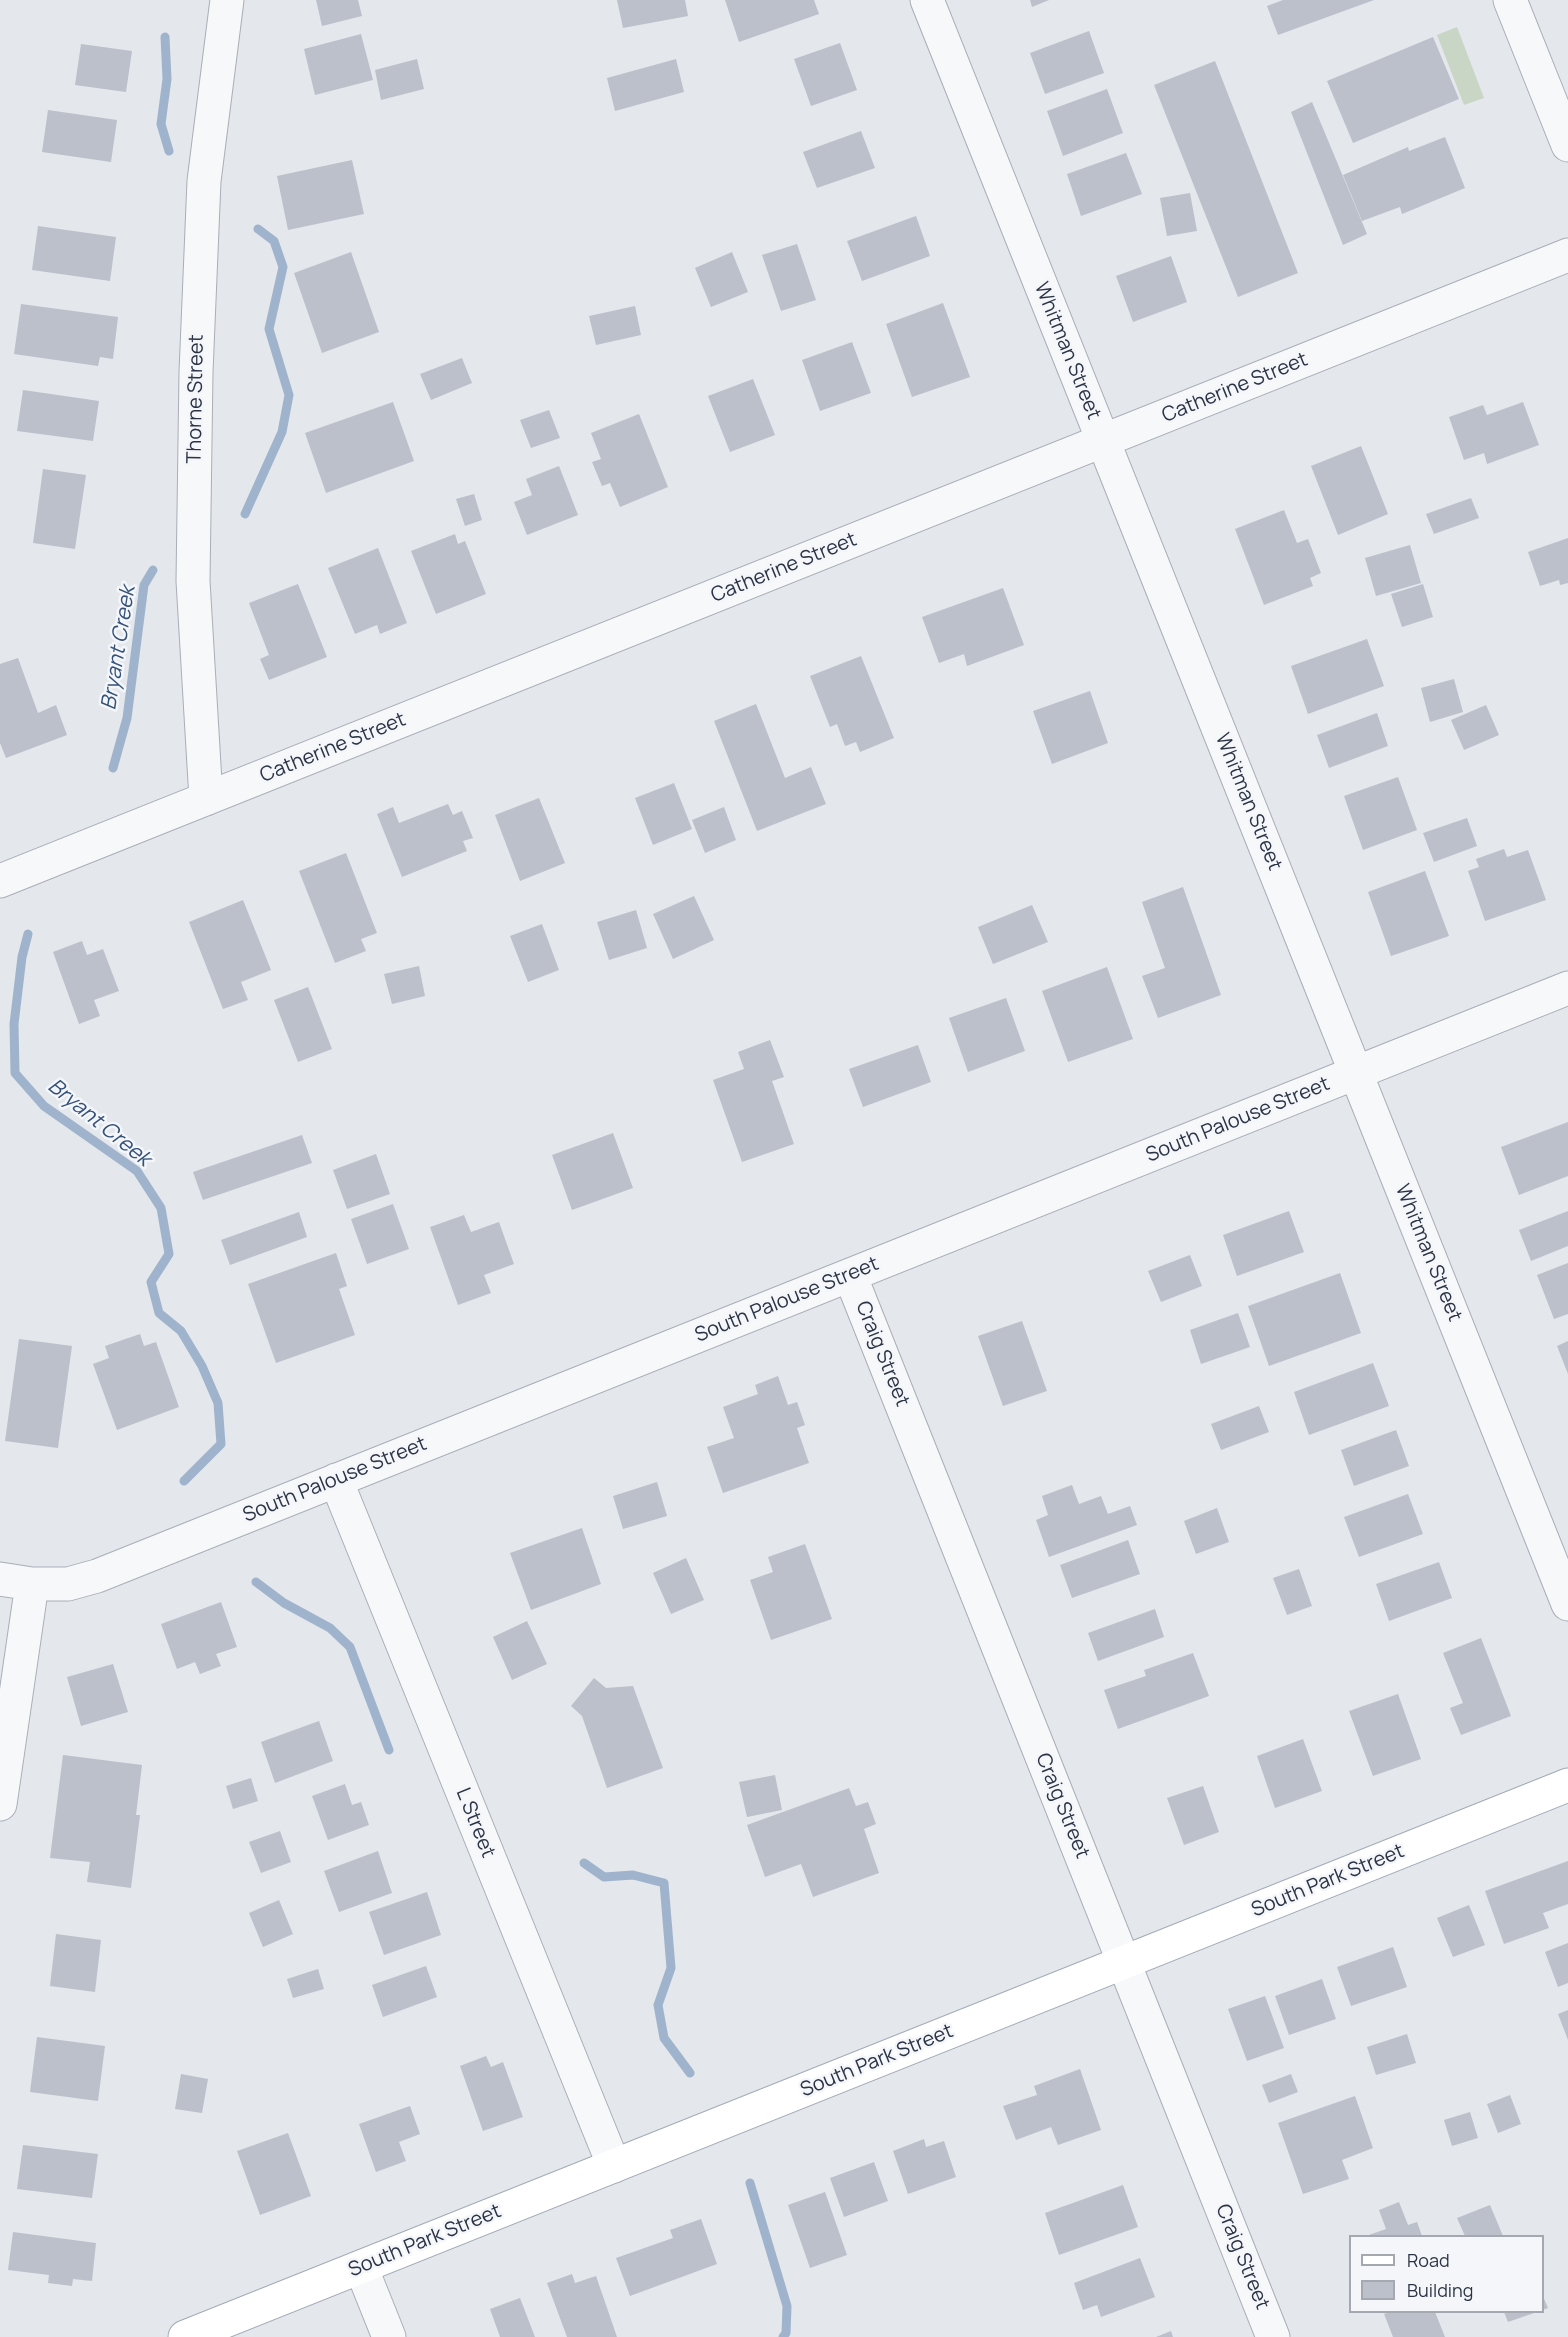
<!DOCTYPE html>
<html>
<head>
<meta charset="utf-8">
<style>
	body { margin:0 }
	#map { position:relative; width:1568px; height:2337px; overflow:hidden; background:#e4e7ec; font-family:Manrope,sans-serif }
	canvas { display:block }
	.legend { position:absolute; left:1349px; top:2235px; width:195px; height:78px; box-sizing:border-box; background:#f4f6f9; border:2px solid #a4a8b1; margin:0; padding:8px 10px; list-style:none; font-size:18px; color:#2b3445 }
	.legend li { display:flex; align-items:center; gap:12px; height:30px }
	.legend b { width:30px; border:2px solid #a4a8b1 }
</style>
</head>
<body>
<div id="map">
<canvas width="1568" height="2337"></canvas>
<ul class="legend">
<li><b style="height:8px;background:#fff"></b>Road</li>
<li><b style="height:16px;background:#bbc0ca"></b>Building</li>
</ul>
</div>
<script>
const ctx = document.querySelector('canvas').getContext('2d');
ctx.lineJoin = 'round';
function fill(path, color) { ctx.fillStyle = color; ctx.fill(path, 'evenodd'); }
const toPath = rows => new Path2D(rows.map(r => 'M' + r).join(''));
function strokePath(path, color, width, dash) { ctx.strokeStyle = color; ctx.lineWidth = width; ctx.lineCap = dash ? 'butt' : 'round'; ctx.setLineDash(dash || []); ctx.stroke(path); }
function drawText(font, color, halo, rows, align = 'center') {
  ctx.font = font + ' Manrope,sans-serif'; ctx.lineWidth = 5; ctx.setLineDash([]); ctx.textBaseline = 'middle'; ctx.strokeStyle = halo; ctx.fillStyle = color; for (const [text, x, y, turn = 0] of rows) {
    ctx.save(); ctx.translate(x, y); ctx.rotate((+turn || 0) * Math.PI / 180); ctx.textAlign = isNaN(turn) ? turn : align; if (halo) ctx.strokeText(text, 0, 0); ctx.fillText(text, 0, 0); ctx.restore();
  }
}
fill(toPath([
	[1457,27,1484,98,1464,105,1437,35]
]), '#c9d6c5');
strokePath(toPath([
	[165,37,167,79,161,124,169,151],
	[245,514,282,432,289,395,269,329,283,267,274,241,258,229],
	[113,768,127,718,144,585,153,570],
	[28,934,22,957,14,1024,15,1073,44,1106,137,1171,161,1208,169,1254,151,1282,159,1313,181,1331,202,1366,218,1403,221,1444,184,1481],
	[256,1582,284,1603,330,1628,350,1647,389,1750],
	[584,1863,604,1877,633,1875,664,1883,671,1968,658,2005,664,2038,690,2073],
	[750,2183,787,2306,786,2333,783,2337]
]), '#9fb4cc', 9);
fill(toPath([
	[316,0,358,0,362,16,322,26],
	[617,0,685,0,688,16,623,28],
	[725,0,814,0,819,14,739,42],
	[1030,0,1049,0,1032,7],
	[1283,0,1374,0,1278,35,1267,6],
	[1089,31,1104,73,1045,94,1030,53],
	[361,34,373,80,315,95,304,49],
	[1433,37,1459,99,1353,143,1327,81],
	[840,43,857,90,811,106,794,59],
	[81,44,132,51,126,92,75,85],
	[417,59,424,89,381,100,375,70],
	[676,59,684,92,615,111,607,78],
	[1215,61,1298,273,1238,297,1154,85],
	[1107,89,1123,133,1063,156,1047,111],
	[1312,102,1367,234,1343,245,1291,112],
	[48,110,117,120,111,162,42,152],
	[861,131,875,168,817,188,803,152],
	[1445,137,1465,188,1402,214,1400,207,1362,221,1343,175,1408,147,1409,151],
	[1126,153,1142,194,1081,216,1067,174],
	[352,160,364,214,288,230,277,176],
	[1190,193,1197,231,1167,236,1160,198],
	[916,216,930,256,862,281,847,241],
	[38,226,116,237,110,281,32,270],
	[797,244,816,300,781,311,762,255],
	[351,252,379,332,322,353,294,273],
	[732,252,748,292,711,307,695,268],
	[1171,256,1187,302,1133,322,1116,276],
	[943,303,970,377,912,397,886,324],
	[21,304,118,317,113,359,100,357,98,366,14,354],
	[635,306,641,335,596,345,589,316],
	[852,342,871,393,820,411,802,360],
	[462,358,472,383,431,400,420,374],
	[753,379,775,435,730,452,708,396],
	[23,390,99,401,93,441,17,431],
	[393,402,414,461,326,493,305,433],
	[1523,402,1539,445,1487,464,1484,453,1464,460,1449,417,1483,405,1487,415],
	[549,410,560,438,531,448,520,420],
	[639,414,668,487,620,507,610,483,602,486,592,462,601,459,591,433],
	[1361,446,1388,514,1338,535,1311,466],
	[559,466,578,515,527,535,514,502,532,495,526,479],
	[43,469,86,475,75,549,33,543],
	[474,494,482,520,465,526,456,499],
	[1471,498,1479,518,1434,534,1426,514],
	[1284,510,1297,543,1308,539,1321,573,1310,578,1313,586,1264,605,1235,529],
	[455,534,458,544,465,541,486,594,436,614,411,551],
	[1568,538,1568,583,1560,585,1559,580,1540,586,1528,552],
	[1410,545,1421,583,1376,596,1365,558],
	[378,548,407,623,380,634,377,625,355,634,328,568],
	[298,584,327,657,269,680,260,659,269,655,249,603],
	[1423,584,1433,617,1402,627,1391,594],
	[1003,588,1024,645,967,666,964,654,939,663,922,617],
	[1367,639,1384,686,1308,714,1291,666],
	[861,656,894,738,860,752,856,742,845,746,837,724,830,727,810,676],
	[18,658,38,713,56,705,67,735,6,758,0,743,0,664],
	[1454,679,1463,712,1430,722,1421,688],
	[1090,691,1108,743,1052,764,1033,711],
	[756,704,785,778,811,767,826,804,757,831,714,721],
	[1486,705,1499,735,1464,750,1451,720],
	[1377,713,1388,746,1329,768,1317,735],
	[1398,777,1417,830,1363,850,1344,796],
	[674,783,692,829,653,845,635,798],
	[539,798,565,863,520,881,495,815],
	[448,804,453,815,462,811,473,838,463,841,467,851,402,877,377,814,393,807,399,823],
	[724,807,736,840,705,853,692,820],
	[1467,818,1477,846,1434,862,1423,833],
	[1504,849,1507,857,1528,850,1546,900,1485,921,1468,871,1479,867,1476,859],
	[346,853,377,933,361,939,366,951,335,963,299,871],
	[1425,871,1449,936,1391,956,1368,892],
	[1183,887,1221,995,1158,1018,1142,976,1165,968,1142,902],
	[694,896,714,940,673,959,653,914],
	[243,900,271,970,241,982,248,1000,223,1009,189,922],
	[1032,905,1048,942,993,964,978,927],
	[636,910,647,948,609,960,597,922],
	[542,924,559,970,528,982,510,936],
	[82,941,87,955,103,949,119,991,94,1000,100,1016,79,1024,53,952],
	[419,966,425,996,392,1004,384,974],
	[1107,967,1133,1039,1068,1062,1042,991],
	[308,987,332,1049,298,1062,274,1000],
	[1006,998,1025,1051,968,1072,949,1018],
	[770,1040,784,1077,772,1081,794,1144,742,1162,713,1080,744,1069,738,1052],
	[918,1045,931,1082,863,1107,849,1069],
	[1568,1122,1568,1176,1519,1195,1501,1147],
	[613,1133,633,1188,572,1210,552,1155],
	[302,1135,312,1163,203,1200,193,1172],
	[376,1154,390,1194,347,1209,333,1170],
	[393,1204,409,1249,367,1264,351,1219],
	[1289,1211,1304,1252,1237,1276,1223,1235],
	[1568,1211,1568,1246,1531,1261,1519,1230],
	[299,1212,307,1237,230,1265,221,1240],
	[464,1215,471,1232,499,1222,514,1264,484,1275,491,1293,458,1305,430,1227],
	[336,1253,347,1286,339,1289,355,1335,276,1363,248,1284],
	[1190,1255,1202,1286,1161,1302,1148,1271],
	[1568,1263,1568,1314,1554,1319,1537,1275],
	[1340,1273,1361,1333,1269,1366,1248,1306],
	[1238,1313,1250,1347,1201,1364,1190,1330],
	[1022,1321,1047,1391,1003,1406,978,1336],
	[140,1334,144,1346,156,1342,179,1407,117,1430,93,1364,109,1358,105,1346],
	[19,1339,72,1346,58,1448,5,1441],
	[1568,1341,1568,1374,1557,1346],
	[1373,1363,1389,1406,1309,1435,1294,1392],
	[778,1376,788,1405,797,1402,805,1425,797,1428,809,1463,723,1493,707,1447,734,1438,723,1407,758,1394,755,1385],
	[1259,1406,1269,1432,1221,1450,1211,1424],
	[1396,1430,1409,1466,1354,1486,1341,1450],
	[657,1482,667,1516,623,1529,613,1496],
	[1072,1485,1079,1504,1101,1496,1108,1514,1130,1506,1137,1525,1049,1557,1036,1520,1048,1515,1042,1496],
	[1408,1494,1423,1534,1359,1557,1344,1517],
	[1217,1508,1229,1542,1196,1554,1184,1521],
	[582,1528,601,1584,531,1610,510,1553],
	[1128,1540,1140,1574,1072,1598,1060,1565],
	[805,1544,832,1619,771,1640,750,1580,773,1572,768,1557],
	[686,1558,704,1600,671,1614,653,1573],
	[1439,1562,1452,1598,1389,1621,1376,1584],
	[1299,1569,1312,1606,1287,1615,1273,1578],
	[221,1602,237,1647,216,1654,221,1666,200,1674,195,1662,177,1669,161,1624],
	[1155,1609,1164,1637,1098,1661,1088,1633],
	[527,1621,547,1664,512,1680,493,1637],
	[1481,1638,1511,1716,1461,1735,1450,1708,1463,1703,1443,1653],
	[1193,1653,1209,1696,1118,1729,1104,1690,1146,1676,1144,1670],
	[113,1664,128,1712,81,1726,67,1677],
	[594,1678,606,1688,633,1686,663,1768,607,1788,582,1716,571,1706],
	[1398,1694,1421,1759,1373,1776,1349,1711],
	[319,1721,333,1761,275,1783,261,1742],
	[1303,1739,1322,1791,1275,1808,1257,1756],
	[63,1755,142,1765,136,1815,140,1815,131,1888,87,1882,90,1862,50,1858],
	[775,1775,782,1810,747,1817,739,1782],
	[251,1778,258,1801,233,1809,226,1786],
	[345,1784,352,1805,361,1802,369,1825,328,1840,312,1796],
	[1203,1786,1219,1832,1184,1845,1167,1798],
	[849,1788,856,1806,868,1802,876,1824,864,1829,879,1873,813,1897,801,1864,765,1877,747,1825],
	[280,1831,291,1862,261,1873,249,1842],
	[378,1851,392,1893,339,1912,324,1871],
	[1568,1861,1568,1904,1543,1913,1549,1928,1504,1944,1485,1891],
	[427,1892,441,1935,384,1955,369,1912],
	[279,1900,293,1934,263,1947,249,1913],
	[1469,1905,1485,1945,1453,1957,1437,1918],
	[56,1934,101,1940,95,1992,50,1986],
	[1568,1943,1568,1983,1558,1987,1545,1952],
	[1393,1947,1407,1987,1351,2006,1337,1967],
	[426,1966,437,1997,383,2017,372,1985],
	[318,1969,324,1989,293,1998,287,1979],
	[1322,1979,1336,2019,1289,2035,1275,1996],
	[1265,1996,1284,2048,1247,2061,1228,2009],
	[1568,2010,1568,2040,1558,2014],
	[1407,2034,1416,2063,1376,2075,1367,2047],
	[37,2037,105,2046,98,2101,30,2092],
	[486,2056,491,2067,503,2062,523,2117,483,2131,460,2066],
	[1080,2069,1101,2130,1058,2145,1051,2127,1016,2140,1003,2106,1037,2095,1034,2086],
	[181,2074,208,2079,202,2113,175,2109],
	[1291,2074,1298,2092,1269,2103,1262,2085],
	[1510,2095,1521,2124,1498,2133,1487,2104],
	[1355,2096,1373,2148,1342,2160,1349,2179,1303,2194,1278,2123],
	[410,2106,420,2134,399,2142,406,2161,376,2172,359,2124],
	[1470,2112,1478,2138,1452,2146,1444,2120],
	[288,2133,311,2196,260,2215,237,2151],
	[924,2139,926,2147,944,2141,956,2177,908,2194,893,2151],
	[23,2145,98,2154,92,2198,17,2189],
	[874,2162,888,2201,844,2217,830,2178],
	[1123,2185,1138,2227,1059,2255,1045,2213],
	[825,2192,847,2255,810,2268,788,2205],
	[1399,2202,1408,2225,1417,2222,1422,2236,1366,2236,1386,2229,1379,2210],
	[1490,2205,1503,2236,1465,2236,1457,2218],
	[701,2219,717,2264,630,2296,616,2258,673,2238,670,2230],
	[13,2232,96,2243,92,2281,73,2279,72,2286,48,2283,49,2275,8,2270],
	[1140,2258,1155,2297,1101,2317,1097,2305,1083,2310,1074,2283],
	[572,2274,575,2283,596,2276,617,2337,567,2337,547,2283],
	[1542,2294,1548,2308,1542,2310],
	[520,2298,535,2337,500,2337,490,2309],
	[1390,2312,1435,2312,1445,2337,1393,2337,1384,2314],
	[1504,2312,1537,2312,1508,2322],
	[1171,2331,1173,2337,1156,2337]
]), '#bbc0ca');
const minor = toPath([
	[927,0,1568,1604],
	[1510,0,1568,145],
	[206,799,193,581,196,372,204,181,227,0],
	[0,881,1568,255],
	[850,1275,1273,2337],
	[336,1480,614,2166],
	[0,1579,32,1584,68,1584,97,1576,1568,988],
	[0,1804,32,1584],
	[361,2267,389,2337]
]);
const major = toPath([
	[185,2337,1568,1785]
]);
strokePath(minor, '#a9aeb7', 35);
strokePath(major, '#a3abb8', 35);
strokePath(minor, '#f7f8fa', 33);
strokePath(major, '#fff', 33);
drawText('20px', '#2b3445', '#f4f6f9', [
	["Whitman Street",1067,351,68],
	["Catherine Street",1235,388,-22],
	["Thorne Street",196,399,-89],
	["Catherine Street",784,568,-22],
	["Catherine Street",333,748,-22],
	["Whitman Street",1248,802,68],
	["South Palouse Street",1238,1120,-22],
	["Whitman Street",1428,1253,68],
	["South Palouse Street",787,1300,-22],
	["Craig Street",882,1354,68],
	["South Palouse Street",335,1480,-22],
	["Craig Street",1062,1806,68],
	["L Street",475,1823,68],
	["South Park Street",1328,1881,-22],
	["South Park Street",877,2061,-22],
	["South Park Street",425,2241,-22],
	["Craig Street",1242,2257,68]
]);
drawText('italic 21px', '#34527a', '#f4f6f9', [
	["Bryant Creek",119,648,-81],
	["Bryant Creek",99,1123,39]
]);
</script>
</body>
</html>
